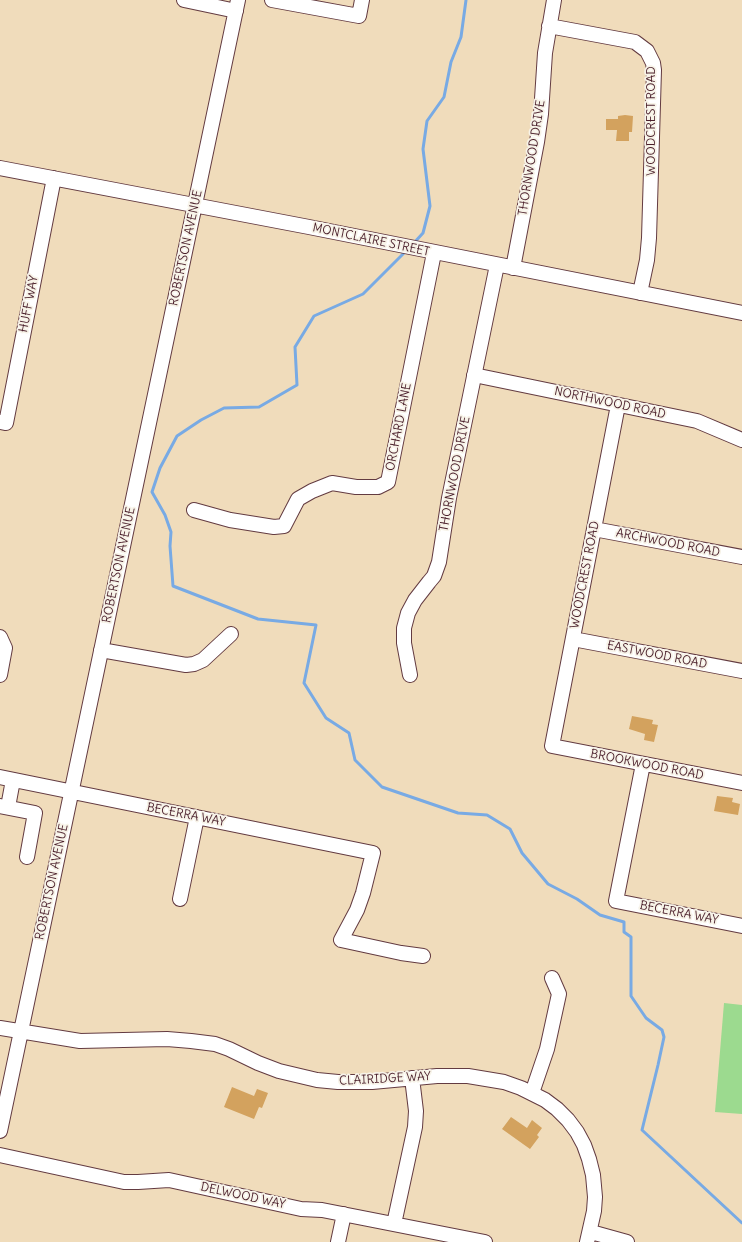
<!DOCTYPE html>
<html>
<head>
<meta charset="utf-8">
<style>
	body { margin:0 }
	canvas { display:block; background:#f0dcbb }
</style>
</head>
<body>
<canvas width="742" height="1242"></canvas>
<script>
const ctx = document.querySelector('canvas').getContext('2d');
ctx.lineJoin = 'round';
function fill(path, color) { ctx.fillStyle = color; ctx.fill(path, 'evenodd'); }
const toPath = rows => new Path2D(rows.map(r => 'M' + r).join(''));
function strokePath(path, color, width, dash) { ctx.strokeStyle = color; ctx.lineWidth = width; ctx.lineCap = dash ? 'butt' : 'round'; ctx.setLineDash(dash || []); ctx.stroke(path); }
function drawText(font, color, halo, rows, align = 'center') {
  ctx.font = font + ' Delius,sans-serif'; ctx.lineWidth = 3.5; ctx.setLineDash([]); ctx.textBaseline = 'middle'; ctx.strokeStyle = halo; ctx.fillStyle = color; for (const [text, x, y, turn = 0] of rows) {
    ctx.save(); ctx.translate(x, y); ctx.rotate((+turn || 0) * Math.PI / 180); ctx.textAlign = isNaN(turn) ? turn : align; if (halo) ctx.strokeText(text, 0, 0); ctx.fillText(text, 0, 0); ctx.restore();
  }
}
fill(toPath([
	[724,1003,742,1005,742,1114,715,1112]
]), '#9cda8f');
strokePath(toPath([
	[413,244,423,233,430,206,423,149,427,121,444,97,451,62,461,37,466,0],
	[406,251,363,294,314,316,295,347,297,385,259,407,224,408,201,420,177,436,160,468,152,492,165,515,171,532,170,546,173,586,258,619,316,625,304,683,326,718,349,733,355,760,382,787,458,813,487,815,510,829,522,853,548,884,577,899,600,915,624,922,624,932,631,937,631,996,646,1018,662,1030,664,1037,658,1065,642,1130,742,1223]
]), '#78aae4', 3);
fill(toPath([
	[625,115,633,116,632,132,629,132,629,141,616,141,617,130,606,130,606,119,618,119,618,116],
	[632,716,653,720,652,724,658,725,654,742,644,740,645,734,629,729],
	[717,796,733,798,732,802,740,804,738,815,714,811],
	[232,1087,254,1096,257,1089,268,1093,262,1108,259,1107,254,1119,224,1107],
	[511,1117,527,1128,532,1120,542,1128,537,1135,539,1137,530,1149,502,1129]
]), '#d3a25e');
const minor = toPath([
	[184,0,236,11],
	[272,0,359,16,362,0],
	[549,26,635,42,647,51,653,63,654,70,649,238,647,260,640,293],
	[0,168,309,227,742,313],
	[513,268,537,142,541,114,545,53,554,0],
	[474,375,697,421,742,440],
	[618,405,552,746,742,783],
	[0,422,6,423,54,178],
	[194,510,230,520,274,527,284,526,298,499,312,491,332,483,356,487,378,487,388,482,434,253],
	[594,529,742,557],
	[0,637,5,648,0,675],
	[573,639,742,671],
	[101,650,186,665,194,664,203,660,231,634],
	[410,675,404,643,404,628,408,613,415,600,429,582,434,576,439,562,449,498,497,265],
	[643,764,616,901,742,926],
	[0,777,373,853,363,893,357,910,341,940,401,953,423,956],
	[0,806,35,813,27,857],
	[8,807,13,780],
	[180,899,197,817],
	[0,1028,80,1041,167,1039,191,1041,215,1044,229,1049,258,1063,279,1071,317,1080,338,1082,372,1082,437,1076,468,1076,504,1082,521,1088,545,1100,557,1109,568,1120,577,1132,584,1145,589,1159,593,1175,595,1197,594,1211,587,1242],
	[532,1093,547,1049,559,994,552,978],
	[0,1131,238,0],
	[0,1155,124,1182,138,1182,169,1180,301,1209,322,1210,485,1242],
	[394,1224,415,1127,416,1111,412,1078],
	[591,1232,627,1242],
	[338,1242,344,1214]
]);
strokePath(minor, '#633b41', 16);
strokePath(minor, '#fff', 14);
drawText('12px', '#4a1f2b', '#f7f3e8', [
	["WOODCREST ROAD",652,121,-90],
	["THORNWOOD DRIVE",532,158,-81],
	["MONTCLAIRE STREET",371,240,12],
	["ROBERTSON AVENUE",186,248,-78],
	["HUFF WAY",29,304,-79],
	["NORTHWOOD ROAD",610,403,12],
	["ORCHARD LANE",399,427,-79],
	["THORNWOOD DRIVE",455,474,-79],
	["ARCHWOOD ROAD",668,543,11],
	["ROBERTSON AVENUE",119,565,-78],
	["WOODCREST ROAD",585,575,-79],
	["EASTWOOD ROAD",657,655,11],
	["BROOKWOOD ROAD",647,765,11],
	["BECERRA WAY",186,815,11],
	["ROBERTSON AVENUE",52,882,-78],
	["BECERRA WAY",679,913,11],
	["CLAIRIDGE WAY",385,1079,-3],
	["DELWOOD WAY",243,1196,12]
]);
</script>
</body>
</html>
